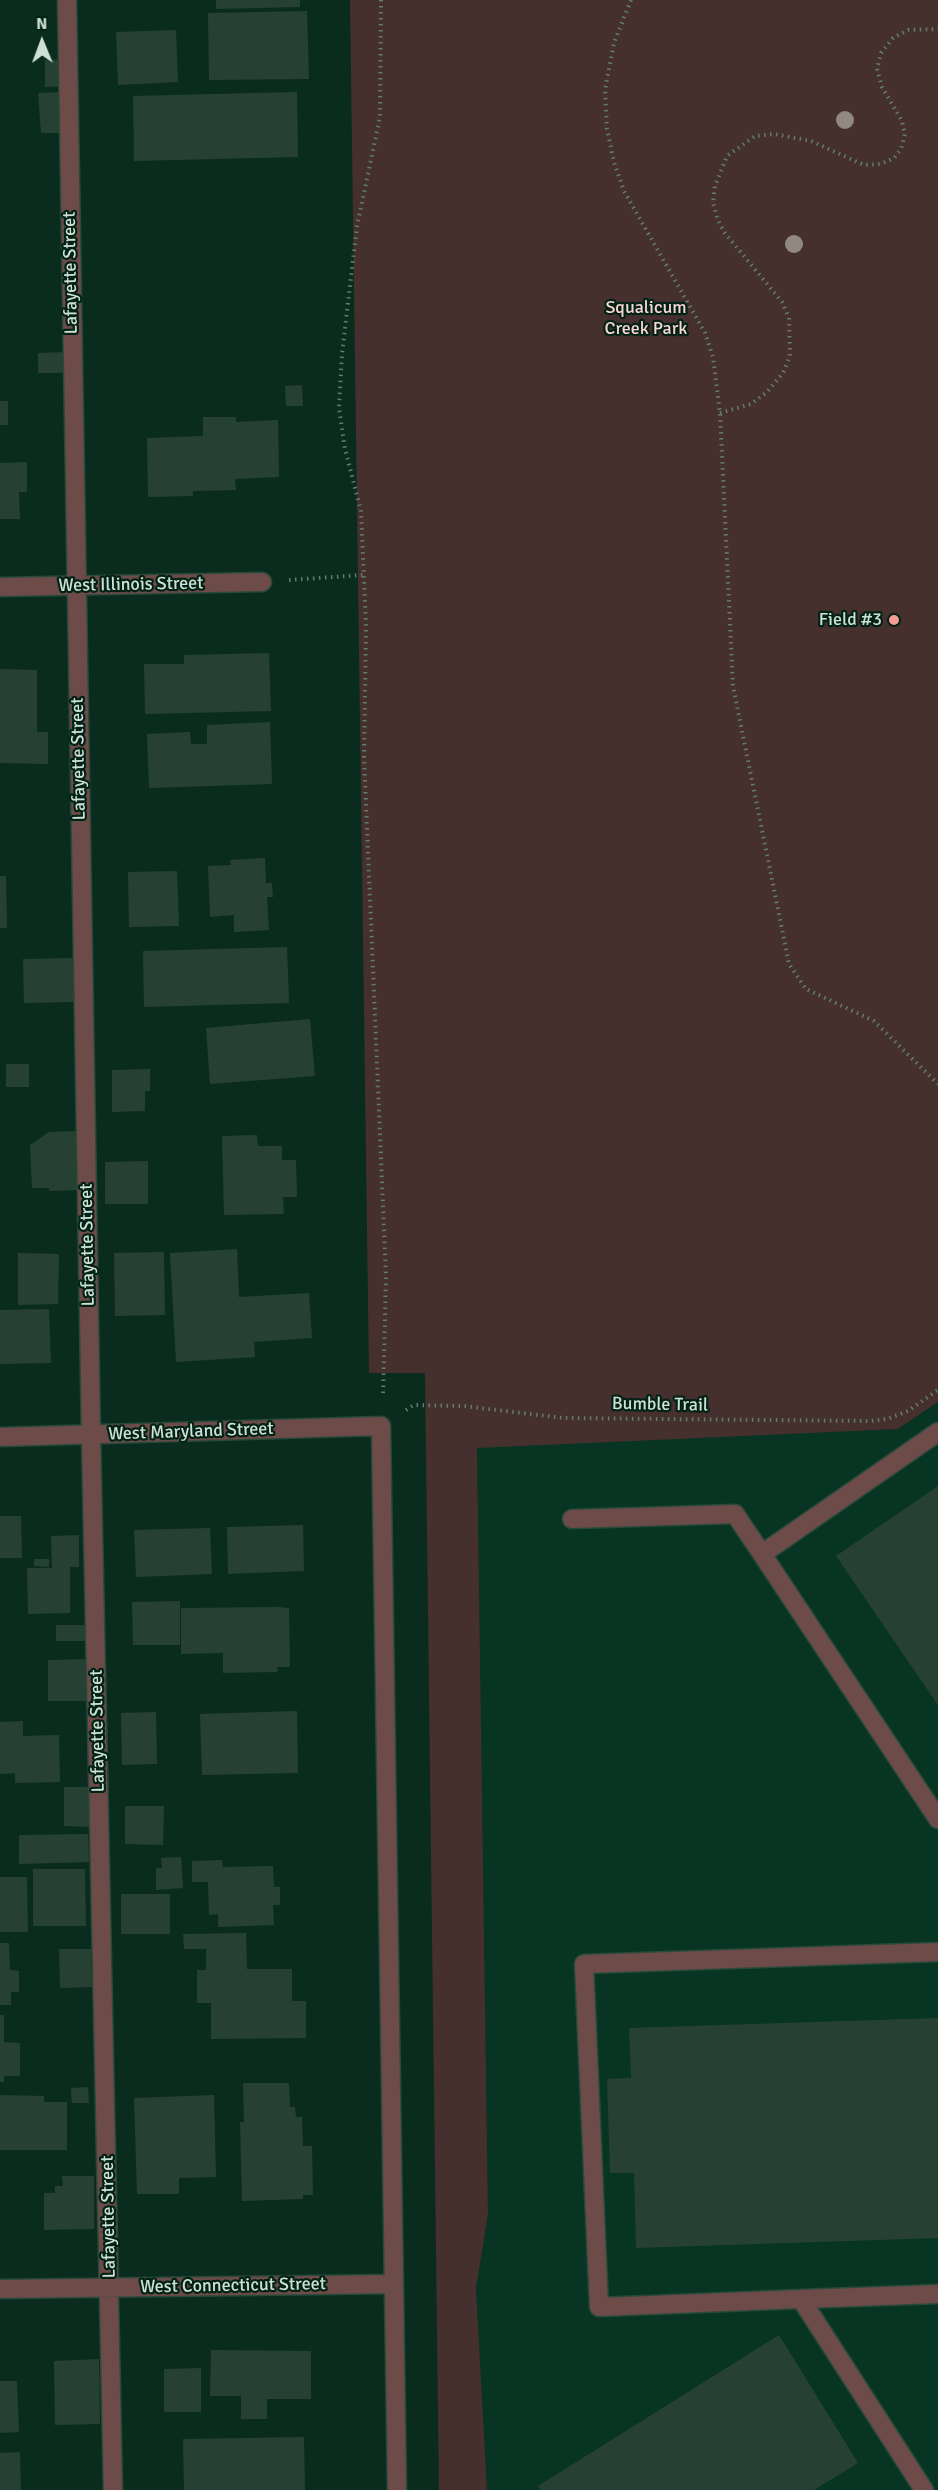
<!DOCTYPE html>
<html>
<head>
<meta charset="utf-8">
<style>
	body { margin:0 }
	#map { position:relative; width:938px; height:2490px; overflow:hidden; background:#0a2c1e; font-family:Signika,sans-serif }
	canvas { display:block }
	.north { position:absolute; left:12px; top:12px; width:60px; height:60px; -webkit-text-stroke:4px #012214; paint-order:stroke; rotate:359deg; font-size:16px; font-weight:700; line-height:24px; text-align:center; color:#cee0d6 }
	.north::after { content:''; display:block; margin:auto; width:21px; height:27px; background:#cee0d6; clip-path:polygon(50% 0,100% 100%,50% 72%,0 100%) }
</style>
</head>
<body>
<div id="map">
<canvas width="938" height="2490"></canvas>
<div class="north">N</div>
</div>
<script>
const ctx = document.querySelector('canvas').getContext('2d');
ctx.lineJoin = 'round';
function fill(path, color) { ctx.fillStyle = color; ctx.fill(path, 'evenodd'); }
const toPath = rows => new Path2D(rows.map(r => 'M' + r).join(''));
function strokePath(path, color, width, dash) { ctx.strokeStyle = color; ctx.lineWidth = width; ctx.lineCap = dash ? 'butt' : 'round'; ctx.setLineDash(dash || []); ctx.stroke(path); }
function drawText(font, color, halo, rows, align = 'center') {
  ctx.font = font + ' Signika,sans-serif'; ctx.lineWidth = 4.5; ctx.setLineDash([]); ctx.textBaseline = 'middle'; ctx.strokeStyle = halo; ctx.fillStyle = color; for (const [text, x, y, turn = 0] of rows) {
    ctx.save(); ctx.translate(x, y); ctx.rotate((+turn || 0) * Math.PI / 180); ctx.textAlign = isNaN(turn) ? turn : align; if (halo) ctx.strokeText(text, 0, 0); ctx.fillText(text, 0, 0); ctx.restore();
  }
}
fill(toPath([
	[938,1402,938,2490,487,2490,476,2288,488,2214,477,1447,898,1429]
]), '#083523');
fill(toPath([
	[350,0,938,0,938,1402,898,1429,477,1448,488,2214,476,2288,487,2490,439,2490,425,1373,369,1373]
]), '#45302e');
fill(toPath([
	[216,0,300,0,300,7,216,9],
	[307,11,309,79,209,80,208,13],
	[176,30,178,82,118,85,116,32],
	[68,59,68,86,45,87,45,60],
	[63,92,63,133,41,133,38,93],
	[297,92,298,157,134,161,133,96],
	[66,352,66,373,38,373,38,353],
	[302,385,303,406,286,406,285,386],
	[0,401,8,401,8,425,0,425],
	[203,417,236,417,236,422,278,420,279,477,235,479,236,490,193,491,193,496,148,497,147,438,203,436],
	[27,462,27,492,19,492,20,519,0,519,0,463],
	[269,653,271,711,145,714,144,664,184,664,184,655],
	[0,669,37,670,37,732,48,732,48,764,0,763],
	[270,722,272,784,149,788,147,734,190,732,191,744,207,744,207,725],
	[265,858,266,883,272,883,273,897,267,897,269,930,234,932,234,915,210,917,208,866,231,865,230,860],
	[177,871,179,926,129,927,128,872],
	[0,876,6,876,7,928,0,928],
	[287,947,289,1003,144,1007,143,951],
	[74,958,75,1002,24,1003,23,959],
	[310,1019,315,1076,210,1084,206,1028],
	[6,1064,29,1064,29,1087,6,1087],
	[150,1069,150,1091,145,1091,145,1111,112,1112,112,1070],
	[78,1131,80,1190,49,1191,49,1188,32,1188,30,1145,49,1132],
	[257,1135,258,1146,282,1146,282,1160,296,1160,297,1197,283,1197,284,1214,224,1215,222,1136],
	[148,1161,148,1204,105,1204,105,1162],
	[237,1249,239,1297,309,1293,312,1338,254,1342,255,1357,176,1362,170,1253],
	[164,1252,165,1315,115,1316,114,1253],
	[18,1253,59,1254,58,1304,18,1305],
	[49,1309,51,1363,0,1364,0,1310],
	[938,1486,938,1705,836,1556],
	[0,1516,21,1516,22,1558,0,1558],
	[303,1525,304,1571,228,1574,227,1527],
	[210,1528,212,1574,136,1577,134,1530],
	[79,1535,79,1567,70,1567,70,1613,28,1614,27,1568,52,1568,51,1536],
	[34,1559,49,1559,49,1567,34,1566],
	[180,1601,180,1645,133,1645,132,1602],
	[277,1607,289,1608,290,1667,277,1667,278,1672,223,1673,223,1653,181,1654,181,1608],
	[56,1625,90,1625,89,1641,56,1641],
	[89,1659,90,1701,48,1701,48,1660],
	[297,1711,298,1773,202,1775,200,1714],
	[156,1712,157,1764,122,1765,121,1713],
	[23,1721,23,1736,59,1735,60,1782,15,1783,15,1773,0,1774,0,1722],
	[64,1787,91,1787,91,1827,64,1826],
	[125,1806,164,1806,163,1845,125,1844],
	[88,1834,89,1862,19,1864,19,1835],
	[181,1857,183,1888,156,1890,156,1868,162,1868,161,1858],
	[222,1860,223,1867,273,1866,274,1887,280,1887,280,1905,273,1905,274,1925,218,1927,218,1914,209,1915,208,1882,192,1882,192,1861],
	[33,1869,85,1869,86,1926,33,1926],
	[0,1877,27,1877,28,1932,0,1932],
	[121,1894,170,1894,170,1934,121,1934],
	[246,1933,247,1969,292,1969,292,2001,306,2001,306,2038,211,2039,211,2003,197,2003,197,1970,206,1970,206,1949,184,1949,183,1934],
	[0,1943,9,1943,10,1970,19,1971,19,1992,11,1992,11,2005,0,2005],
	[59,1949,91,1949,92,1987,60,1988],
	[0,2015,4,2015,4,2042,20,2043,20,2076,4,2076,4,2082,0,2082],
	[938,2018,938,2238,636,2248,634,2173,610,2173,607,2079,631,2078,629,2028],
	[243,2083,289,2083,290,2107,295,2107,296,2117,302,2117,303,2146,312,2146,313,2195,303,2195,303,2199,242,2201,240,2122,244,2122],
	[88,2087,89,2103,72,2103,71,2088],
	[0,2095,44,2096,44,2102,67,2102,67,2150,0,2150],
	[214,2095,216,2177,179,2178,179,2194,137,2194,134,2098],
	[62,2176,94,2176,94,2229,44,2230,44,2193,55,2193,55,2186,63,2186],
	[779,2335,858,2463,814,2490,541,2490,538,2486],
	[211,2350,311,2351,311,2399,267,2399,267,2419,241,2419,241,2396,210,2396],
	[99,2359,100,2424,55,2425,54,2361],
	[201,2368,201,2412,164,2412,164,2369],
	[0,2381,17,2381,19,2432,0,2433],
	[304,2437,305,2490,184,2490,183,2439],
	[20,2452,21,2490,0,2490,0,2453]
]), '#264134');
const minor = toPath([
	[67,0,91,1435,113,2490],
	[0,587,262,582],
	[938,1432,762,1554,938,1819],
	[0,1437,381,1426,397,2490],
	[572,1519,735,1514,762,1554],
	[0,2289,394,2284],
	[801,2299,938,2294],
	[924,2490,801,2299,599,2307,584,1964,938,1952]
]);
strokePath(minor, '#29493b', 21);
strokePath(toPath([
	[381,0,380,117,357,226,342,354,339,408,345,449,361,511,366,627,364,757,386,1277,383,1395],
	[631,0,614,43,605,90,607,129,614,162,624,191,705,333,713,357,720,413,733,686,789,964,806,989,874,1021,938,1084],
	[720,413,751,404,767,392,783,373,790,356,789,318,782,302,724,232,718,220,713,203,715,186,727,156,755,136,774,134,811,141,864,165,881,164,894,158,901,149,905,134,902,121,882,87,877,69,881,53,893,38,908,30,938,29],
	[289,580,363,575],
	[406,1410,414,1405,464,1406,563,1418,870,1421,887,1419,908,1411,938,1390]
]), '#627d70', 4, [1.5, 4.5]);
strokePath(minor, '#6c4b48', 18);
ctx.fillStyle = '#8f8980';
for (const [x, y] of [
	[845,120],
	[794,244]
]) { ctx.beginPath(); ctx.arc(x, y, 9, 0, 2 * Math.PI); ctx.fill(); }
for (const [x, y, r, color] of [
	[894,620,6,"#f59c94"]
]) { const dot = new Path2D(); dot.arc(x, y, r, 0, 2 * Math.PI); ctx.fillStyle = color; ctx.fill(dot); strokePath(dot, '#012214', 2); }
drawText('18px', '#cee0d6', '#012214', [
	["Lafayette Street",71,273,-91],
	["West Illinois Street",131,585,-1],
	["Lafayette Street",79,759,-91],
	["Lafayette Street",88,1245,-91],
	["Bumble Trail",660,1405,1],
	["West Maryland Street",191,1432,-2],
	["Lafayette Street",98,1731,-91],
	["Lafayette Street",109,2217,-91],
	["West Connecticut Street",233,2286,-1]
]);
drawText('18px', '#fbd5d1', '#012214', [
	["Squalicum",646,308],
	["Creek Park",646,329]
]);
drawText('18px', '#cee0d6', '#012214', [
	["Field #3",882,620]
], 'right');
</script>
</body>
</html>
